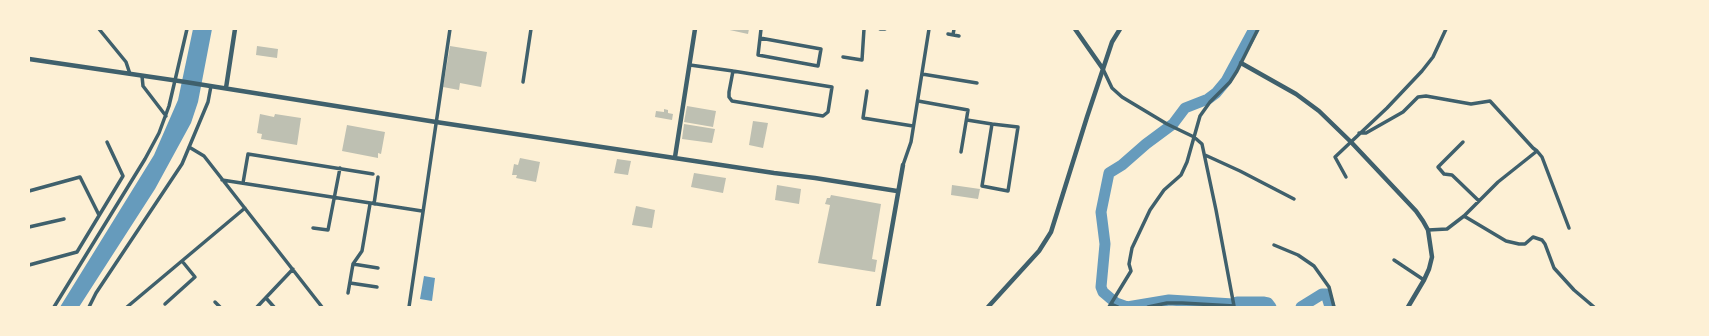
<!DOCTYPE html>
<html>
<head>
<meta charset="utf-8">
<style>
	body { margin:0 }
	#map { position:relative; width:1709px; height:336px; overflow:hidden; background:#fdf0d5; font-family:"Varela Round",sans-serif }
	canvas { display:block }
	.frame { position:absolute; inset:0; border:30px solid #fdf0d5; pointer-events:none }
</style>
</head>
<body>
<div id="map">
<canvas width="1709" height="336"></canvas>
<div class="frame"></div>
</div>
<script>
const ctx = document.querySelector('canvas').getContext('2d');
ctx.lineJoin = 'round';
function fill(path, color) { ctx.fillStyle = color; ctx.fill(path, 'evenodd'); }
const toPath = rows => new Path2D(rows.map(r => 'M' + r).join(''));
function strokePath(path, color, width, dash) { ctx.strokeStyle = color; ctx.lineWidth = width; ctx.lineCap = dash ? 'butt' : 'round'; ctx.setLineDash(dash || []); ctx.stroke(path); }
fill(toPath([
	[193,29,212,29,198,102,191,123,155,189,79,307,60,307,154,155,178,100],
	[424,276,435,278,432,301,420,299]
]), '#669bbc');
strokePath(toPath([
	[1254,29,1226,81,1216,93,1208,99,1185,108,1173,124,1146,144,1122,165,1109,173,1101,212,1105,244,1101,287,1103,292,1116,303,1127,307,1169,300,1233,304,1237,302,1263,302,1268,303,1271,307],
	[1301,307,1322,294,1326,294,1330,307]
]), '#669bbc', 11);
fill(toPath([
	[725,29,749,29,748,34],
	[257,46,278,49,277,58,256,55],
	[450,46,487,52,481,87,460,83,459,90,443,87],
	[687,106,716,111,713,127,684,122],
	[664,109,668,110,668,113,673,114,672,120,655,117,656,111,664,112],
	[260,114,274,117,275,114,301,118,297,145,261,139,262,134,257,133],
	[753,121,768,123,763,148,749,145],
	[684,124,715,129,712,143,682,139],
	[347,125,385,132,381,154,378,153,378,158,342,151],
	[520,158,540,162,536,182,516,178,517,175,512,175,514,164,518,165],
	[617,159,631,161,628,175,614,173],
	[694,173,726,178,723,193,691,187],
	[777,185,801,189,799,204,775,200],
	[952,185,980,189,978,199,951,195],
	[831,195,881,204,872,259,877,260,875,272,818,263,830,205,825,204,827,198,830,198],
	[636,206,655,210,652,228,632,225]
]), '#bec0b2');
strokePath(toPath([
	[99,29,126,62,130,74],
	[880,29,885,29],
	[948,34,959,36],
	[953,35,954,29],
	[760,38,821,49,818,66,758,55,760,38,761,29],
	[843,57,862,60,864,29],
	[690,65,733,71,832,87,828,112,823,116,732,101,729,97,729,92,733,71],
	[1103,69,1112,88,1122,97,1167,124,1194,137,1202,144,1216,210,1234,306,1182,303,1167,303,1148,307],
	[922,74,977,83],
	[142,76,143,86,166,116],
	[523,82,531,29],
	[867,91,863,118,913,126],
	[918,101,968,110,961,152],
	[967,120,992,124,1018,127,1008,191,982,186,992,124],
	[1359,133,1366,133,1403,112,1418,97,1426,96,1471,104,1490,101,1533,148,1537,151,1542,157,1569,228],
	[1463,142,1438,167,1444,174,1452,175,1479,201],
	[189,147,204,156,322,307],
	[1205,155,1240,171,1294,199],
	[903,165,911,142,929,29],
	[1346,177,1335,157,1387,108,1422,71,1433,57,1446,29],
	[222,180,422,211],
	[243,183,248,154,373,174],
	[29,191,80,177,99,215],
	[374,204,378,177],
	[1464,216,1506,241,1519,244,1525,244,1533,237,1542,240,1545,244,1554,268,1574,290,1594,307],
	[29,227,64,219],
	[313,228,328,230,340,168],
	[1428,230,1447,229,1464,216,1498,182,1537,151],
	[1274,245,1298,255,1314,266,1329,287,1334,307],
	[1394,260,1424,280],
	[353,264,378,268],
	[29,265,77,252,123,176,107,142],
	[350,283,377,287],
	[348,293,353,264,362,251,370,204],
	[266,298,274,307],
	[215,302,220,307],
	[165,304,195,277,182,261],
	[1111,304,1118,307],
	[54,307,145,159,159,133,169,106,187,29],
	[89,307,96,293,182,164,208,102,211,86],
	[127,307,245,208],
	[257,307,293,269],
	[409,307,450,29],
	[1109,307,1131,271,1129,264,1132,248,1150,210,1164,190,1181,175,1187,162,1200,116,1210,102,1230,82,1237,71,1258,29]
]), '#3f606c', 3.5);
strokePath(toPath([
	[1075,29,1103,69],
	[29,59,179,81,436,122,774,173,815,178,897,191],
	[1241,63,1296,94,1319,111,1351,142,1416,211,1423,221,1428,230,1432,257,1429,269,1424,280,1408,307],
	[226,88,235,29],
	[675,157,695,29],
	[878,307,903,165],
	[988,307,1039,251,1051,232,1087,117,1112,42,1120,29]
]), '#3f606c', 4.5);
</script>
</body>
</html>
